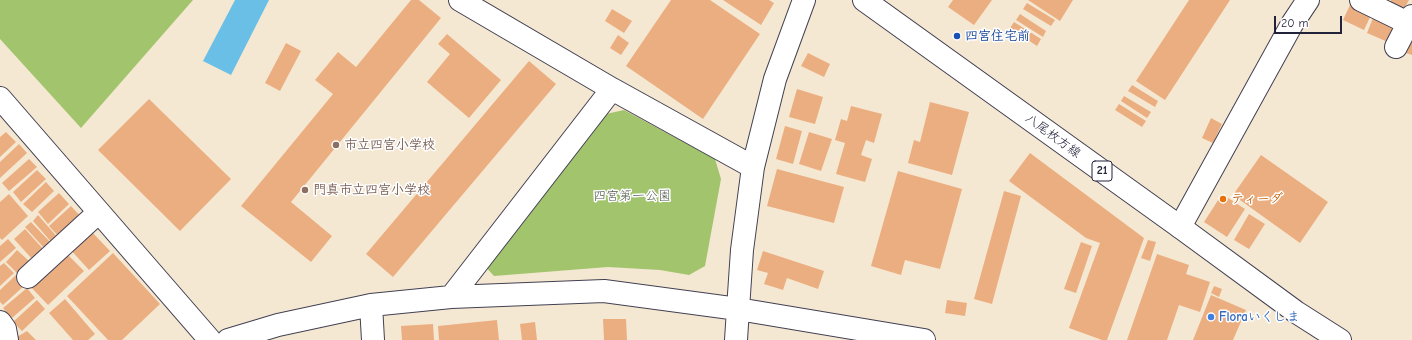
<!DOCTYPE html>
<html>
<head>
<meta charset="utf-8">
<style>
	body { margin:0 }
	#map { position:relative; width:1412px; height:340px; overflow:hidden; background:#f5e8d2; font-family:"Comic Neue",sans-serif }
	canvas { display:block }
	.scale { position:absolute; left:1274px; top:16px; width:68px; height:18px; box-sizing:border-box; border:2px solid #22223b; border-top:0; padding-left:5px; font-size:12px; line-height:14px; white-space:nowrap; color:#22223b; -webkit-text-stroke:3px #fff; paint-order:stroke }
</style>
</head>
<body>
<div id="map">
<canvas width="1412" height="340"></canvas>
<div class="scale">20 m</div>
</div>
<script>
const ctx = document.querySelector('canvas').getContext('2d');
ctx.lineJoin = 'round';
function fill(path, color) { ctx.fillStyle = color; ctx.fill(path, 'evenodd'); }
const toPath = rows => new Path2D(rows.map(r => 'M' + r).join(''));
function strokePath(path, color, width, dash) { ctx.strokeStyle = color; ctx.lineWidth = width; ctx.lineCap = dash ? 'butt' : 'round'; ctx.setLineDash(dash || []); ctx.stroke(path); }
function drawText(font, color, halo, rows, align = 'center') {
  ctx.font = font + ' "Comic Neue","Klee One",sans-serif'; ctx.lineWidth = 3; ctx.setLineDash([]); ctx.textBaseline = 'middle'; ctx.strokeStyle = halo; ctx.fillStyle = color; for (const [text, x, y, turn = 0] of rows) {
    ctx.save(); ctx.translate(x, y); ctx.rotate((+turn || 0) * Math.PI / 180); ctx.textAlign = isNaN(turn) ? turn : align; if (halo) ctx.strokeText(text, 0, 0); ctx.fillText(text, 0, 0); ctx.restore();
  }
}
fill(toPath([
	[0,0,193,0,81,128,0,39],
	[624,110,715,159,721,179,705,266,689,275,660,270,608,267,494,276,483,264,606,114]
]), '#a2c46d');
fill(toPath([
	[235,0,269,0,231,75,203,61]
]), '#6abfe6');
fill(toPath([
	[411,0,419,0,441,18,291,202,332,236,311,262,241,206,333,94,315,80,338,52,356,67],
	[671,0,710,0,760,34,703,119,626,66],
	[723,0,769,0,774,3,761,25],
	[953,0,992,0,974,25,948,7],
	[1028,0,1073,0,1060,21],
	[1189,0,1230,0,1165,100,1136,81],
	[1391,0,1409,0,1404,9,1390,2],
	[1027,3,1055,20,1051,26,1023,9],
	[1350,5,1371,15,1364,30,1343,20],
	[612,9,632,21,624,33,605,21],
	[1020,14,1046,31,1043,37,1016,20],
	[1373,18,1397,28,1390,43,1367,33],
	[1014,22,1041,39,1037,46,1010,28],
	[447,34,501,80,469,118,427,82,450,54,438,44],
	[618,35,629,43,621,55,610,48],
	[1412,39,1412,55,1406,53],
	[286,43,301,51,280,91,265,83],
	[808,53,830,64,824,77,801,66],
	[529,61,556,84,393,277,366,254],
	[1132,85,1158,101,1155,107,1128,91],
	[797,89,823,97,815,124,789,117],
	[1124,96,1151,112,1147,118,1121,101],
	[149,99,231,179,180,231,98,150],
	[930,102,969,112,952,175,908,163,914,140,920,142],
	[1119,104,1146,121,1142,127,1115,110],
	[851,106,882,114,874,143,866,140,861,155,872,159,865,182,836,174,845,143,835,140,841,119,847,121],
	[1211,118,1222,124,1213,143,1202,138],
	[785,126,802,131,793,164,776,159],
	[6,132,16,142,0,157,0,137],
	[809,132,832,139,821,171,799,164],
	[19,144,27,153,0,178,0,162],
	[1030,153,1144,238,1107,340,1102,340,1069,328,1100,243,1086,238,1009,181],
	[1261,155,1328,202,1300,243,1233,195],
	[29,159,37,167,9,191,2,183],
	[777,169,844,187,834,223,767,206],
	[37,170,46,179,21,202,13,192],
	[898,171,962,189,940,269,905,260,901,275,871,266],
	[46,182,54,191,32,212,23,204],
	[1004,191,1021,196,992,304,974,299],
	[59,193,69,204,48,224,38,212],
	[9,194,28,216,2,240,0,238,0,202],
	[1222,194,1245,209,1227,237,1204,222],
	[71,206,82,218,60,238,49,226],
	[1249,214,1265,224,1249,249,1234,240],
	[38,215,59,239,53,244,33,221],
	[31,222,51,243,45,249,25,227],
	[25,229,44,250,33,260,14,239],
	[90,230,110,251,89,270,69,248],
	[8,239,16,248,0,262,0,246],
	[1148,240,1156,242,1150,261,1141,258],
	[1081,242,1092,246,1076,293,1064,289],
	[17,250,30,262,18,274,6,262],
	[64,251,84,271,48,305,28,284],
	[763,251,824,271,818,289,787,278,783,290,764,284,768,273,757,270],
	[113,253,160,304,122,340,108,340,67,296],
	[1157,254,1189,265,1186,274,1210,282,1200,312,1179,305,1167,340,1127,340],
	[4,263,14,273,0,286,0,266],
	[16,275,25,285,3,305,0,302,0,290],
	[1214,286,1222,289,1219,297,1211,293],
	[27,288,35,298,12,318,3,308],
	[1211,295,1246,310,1233,340,1193,340],
	[65,299,95,334,88,340,73,340,49,313],
	[37,300,45,309,22,331,13,322],
	[947,300,967,303,965,316,945,313],
	[603,319,626,319,627,340,604,340],
	[497,320,499,340,439,340,438,326],
	[535,322,537,340,522,340,520,324],
	[433,324,434,340,402,340,401,326],
	[27,331,36,340,18,340,17,337]
]), '#ebae80');
const minor = toPath([
	[460,0,612,89,753,167],
	[804,0,775,79,753,167,742,250,738,309,924,340],
	[1361,0,1408,23],
	[1396,47,1412,16],
	[0,98,210,340],
	[1180,227,1292,24,1308,0],
	[28,277,99,212],
	[451,297,612,89],
	[371,305,373,340],
	[0,322,5,329,7,340],
	[228,340,278,325,371,305,451,297,604,291,738,309,736,340]
]);
const major = toPath([
	[864,0,1180,227,1296,312,1340,340]
]);
strokePath(minor, '#424052', 24);
strokePath(major, '#424052', 24);
strokePath(minor, '#fff', 22);
strokePath(major, '#fff', 22);
for (const [x, y, r, color] of [
	[957,36,4,"#1a4fb4"],
	[336,145,4,"#8d6e63"],
	[305,190,4,"#8d6e63"],
	[1223,199,4,"#e8710a"],
	[1211,317,4,"#3f7fe0"]
]) { const dot = new Path2D(); dot.arc(x, y, r, 0, 2 * Math.PI); ctx.fillStyle = color; ctx.fill(dot); strokePath(dot, '#fff', 1.5); }
for (const [x, y, w] of [
	[1102,171,20]
]) { const box = new Path2D(); box.roundRect(x - w / 2, y - 10, w, 20, 3); ctx.fillStyle = '#fff'; ctx.fill(box); strokePath(box, '#22223b', 1); }
drawText('bold 12px', '#22223b', null, [
	["21",1102,171]
]);
drawText('bold 13px', '#164399', '#fff', [
	["四宮住宅前",965,36]
], 'left');
drawText('13px', '#22223b', '#fff', [
	["八尾枚方線",1053,136,36]
]);
drawText('bold 13px', '#785e54', '#fff', [
	["市立四宮小学校",344,145],
	["門真市立四宮小学校",313,190]
], 'left');
drawText('13px', '#4f5b4c', '#fff', [
	["四宮第一公園",632,196]
]);
drawText('bold 13px', '#c56008', '#fff', [
	["ティーダ",1231,199]
], 'left');
drawText('bold 13px', '#366cbe', '#fff', [
	["Floraいくしま",1219,317]
], 'left');
</script>
</body>
</html>
